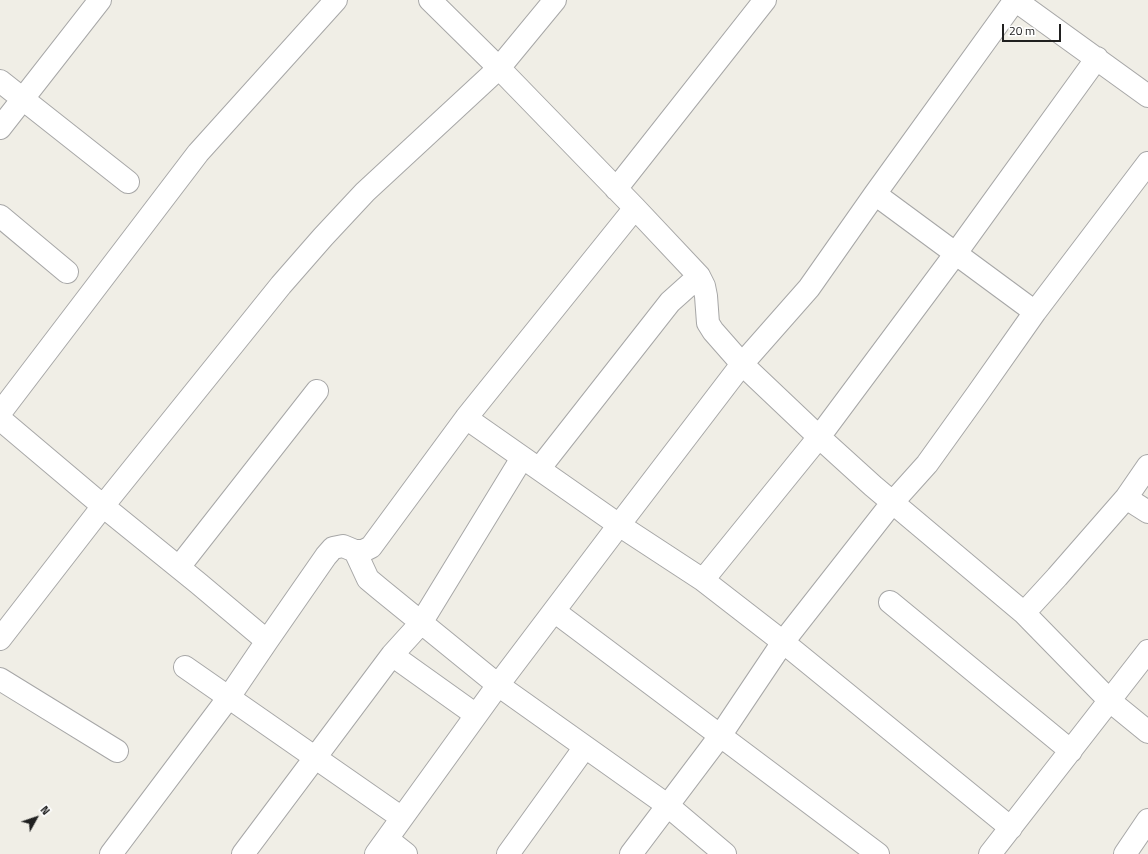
<!DOCTYPE html>
<html>
<head>
<meta charset="utf-8">
<style>
	body { margin:0 }
	#map { position:relative; width:1148px; height:854px; overflow:hidden; background:#f0eee6; font-family:"Titillium Web",sans-serif }
	canvas { display:block }
	.north { position:absolute; left:16px; top:798px; width:40px; height:40px; -webkit-text-stroke:3px #fff; paint-order:stroke; rotate:50deg; font-size:11px; font-weight:700; line-height:16px; text-align:center; color:#202020 }
	.north::after { content:''; display:block; margin:auto; width:14px; height:18px; background:#202020; clip-path:polygon(50% 0,100% 100%,50% 72%,0 100%) }
	.scale { position:absolute; left:1002px; top:24px; width:59px; height:18px; box-sizing:border-box; border:2px solid #202020; border-top:0; padding-left:5px; font-size:12px; line-height:14px; white-space:nowrap; color:#202020; -webkit-text-stroke:3px #fff; paint-order:stroke }
</style>
</head>
<body>
<div id="map">
<canvas width="1148" height="854"></canvas>
<div class="north">N</div>
<div class="scale">20 m</div>
</div>
<script>
const ctx = document.querySelector('canvas').getContext('2d');
ctx.lineJoin = 'round';
const toPath = rows => new Path2D(rows.map(r => 'M' + r).join(''));
function strokePath(path, color, width, dash) { ctx.strokeStyle = color; ctx.lineWidth = width; ctx.lineCap = dash ? 'butt' : 'round'; ctx.setLineDash(dash || []); ctx.stroke(path); }
const minor = toPath([
	[430,0,499,68,555,0],
	[1015,0,1148,96],
	[0,81,128,182],
	[0,128,100,0],
	[616,189,765,0],
	[875,194,1035,312],
	[0,216,67,272],
	[0,413,198,153,336,0],
	[466,418,619,525,703,580,783,642,1011,828],
	[0,419,103,506,198,583,267,641],
	[1148,466,1126,498,1057,577,1024,613,1110,701,1148,732],
	[539,469,670,302,699,276],
	[1126,498,1148,512],
	[355,551,368,579,380,589,498,685,667,805,725,854],
	[179,567,317,391],
	[703,580,819,437,956,253,1097,58],
	[890,602,1071,751],
	[554,611,878,854],
	[0,639,103,506,281,285,323,237,365,192,499,68,635,208,699,276,704,286,706,296,708,323,713,331,742,364,819,437,873,486,1024,613],
	[392,655,421,623,522,458],
	[185,667,402,818],
	[0,679,117,751],
	[387,839,406,854],
	[111,854,229,697,267,641,326,556,333,548,343,546,355,551,363,551,371,547,466,418,635,208],
	[243,854,392,655,476,715],
	[376,854,498,685,619,525,742,364,809,288,875,194,1015,0],
	[508,854,585,747],
	[631,854,720,736,783,642,892,503,927,464,978,393,1035,312,1148,163],
	[990,854,1148,651],
	[1125,854,1148,820]
]);
strokePath(minor, '#a7a7a7', 24);
strokePath(minor, '#fff', 22);
</script>
</body>
</html>
